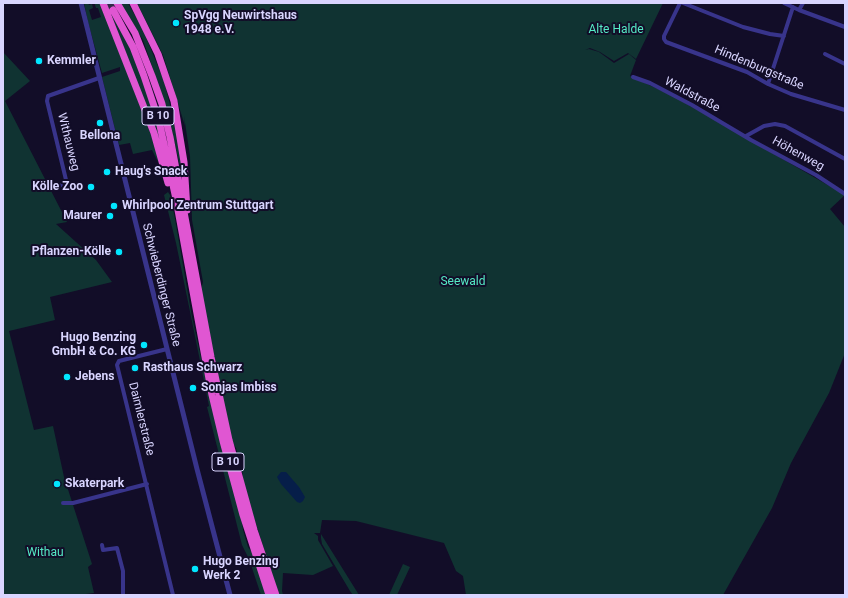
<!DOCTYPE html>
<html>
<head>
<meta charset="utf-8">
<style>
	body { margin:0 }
	#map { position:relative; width:848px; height:598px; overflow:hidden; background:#120d28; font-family:Roboto,sans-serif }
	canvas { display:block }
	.frame { position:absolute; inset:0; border:4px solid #d9d5ff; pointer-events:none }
</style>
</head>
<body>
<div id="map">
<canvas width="848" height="598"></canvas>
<div class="frame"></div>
</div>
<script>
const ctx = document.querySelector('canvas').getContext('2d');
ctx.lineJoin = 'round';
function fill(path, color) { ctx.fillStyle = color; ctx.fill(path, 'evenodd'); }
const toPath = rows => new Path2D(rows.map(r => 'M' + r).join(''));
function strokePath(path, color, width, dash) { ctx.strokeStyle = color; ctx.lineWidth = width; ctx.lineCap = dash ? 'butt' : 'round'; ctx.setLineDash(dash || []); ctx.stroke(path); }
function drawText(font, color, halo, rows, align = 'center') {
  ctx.font = font + ' Roboto,sans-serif'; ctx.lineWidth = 4; ctx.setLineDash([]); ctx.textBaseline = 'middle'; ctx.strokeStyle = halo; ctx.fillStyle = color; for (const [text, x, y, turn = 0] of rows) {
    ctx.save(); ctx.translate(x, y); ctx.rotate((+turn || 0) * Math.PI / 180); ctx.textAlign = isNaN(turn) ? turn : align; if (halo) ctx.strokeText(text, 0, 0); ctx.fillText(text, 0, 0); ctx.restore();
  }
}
fill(toPath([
	[84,3,88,3,89,5,92,4,93,8,89,10,92,20,101,17,98,8,96,8,95,5,95,3,100,3,157,150,158,162,152,150,133,154,130,143,119,145,102,77,120,71,120,67,102,73,88,22],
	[120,3,128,3,143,30,164,81,180,144,184,184,167,110,143,40],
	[137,3,663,3,636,59,628,53,614,61,600,52,590,48,585,50,589,49,599,52,614,63,629,54,636,60,630,76,673,96,845,195,830,209,845,227,845,353,829,393,791,463,772,508,723,595,466,595,463,576,456,571,444,543,356,521,322,520,320,533,314,533,318,536,318,540,333,566,313,575,283,573,282,591,283,595,279,595,244,487,242,469,236,448,232,442,221,391,201,289,203,282,192,220,190,156,184,116,185,126,163,55],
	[110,11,133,52,148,89,167,161],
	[3,52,30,81,5,101,67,222,56,224,96,260,112,282,50,297,55,320,9,331,34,430,53,426,64,477,92,564,88,567,94,593,78,595,3,595],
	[168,192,170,195,175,219,192,317,212,407,241,514,243,530,248,547,253,554,266,595,261,595,249,559,242,545,207,407,209,406,196,341,176,243,164,195],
	[321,534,359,595,353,595,350,591,322,544,321,538],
	[403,564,410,567,397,595,389,595]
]), '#103332');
fill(toPath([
	[281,472,286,472,299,487,305,497,303,501,300,503,297,502,281,484,277,477]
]), '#061e49');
strokePath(toPath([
	[109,3,113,10]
]), '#302b48', 7, [7, 3.5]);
strokePath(toPath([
	[680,3,664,36,664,39,666,42,747,72,768,84,791,94,845,110],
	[683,3,743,27,770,34,784,36],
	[784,3,799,10,845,27],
	[799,10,803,3],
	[825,54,845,64],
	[633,77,650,83,692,105,751,140,816,175,845,194],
	[768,84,793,7],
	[746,136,764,126,775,124,785,126,845,159],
	[58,186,67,184,47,101,48,96,99,78],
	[167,349,119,361,117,365,173,595],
	[63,503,73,503,147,484],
	[102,545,103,550,117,548,123,571,123,595]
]), '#38348b', 4);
strokePath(toPath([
	[81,3,197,469,230,595]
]), '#38348b', 5);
strokePath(toPath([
	[103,3,154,133,168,183],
	[117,3,135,33,152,76,162,104,170,137,211,357,229,440,254,530,276,595],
	[133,3,158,54,174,101,184,162,187,210],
	[113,10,133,47,144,76,159,121,176,199,212,395,223,441,243,515,269,595]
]), '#e056d2', 7);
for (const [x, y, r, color] of [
	[176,23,4,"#01e6ff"],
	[39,61,4,"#01e6ff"],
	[100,123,4,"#01e6ff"],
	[107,172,4,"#01e6ff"],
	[91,187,4,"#01e6ff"],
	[114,206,4,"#01e6ff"],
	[110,216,4,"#01e6ff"],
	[119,252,4,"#01e6ff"],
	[144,345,4,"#01e6ff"],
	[135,368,4,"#01e6ff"],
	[67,377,4,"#01e6ff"],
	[193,388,4,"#01e6ff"],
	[57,484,4,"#01e6ff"],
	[195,569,4,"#01e6ff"]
]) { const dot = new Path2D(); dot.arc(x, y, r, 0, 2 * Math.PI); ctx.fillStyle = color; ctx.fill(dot); strokePath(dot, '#120d28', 1.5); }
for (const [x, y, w] of [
	[158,116,32],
	[228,462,32]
]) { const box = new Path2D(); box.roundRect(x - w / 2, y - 9, w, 18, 3); ctx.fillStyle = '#120d28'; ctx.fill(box); strokePath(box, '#d9d5ff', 1); }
drawText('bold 11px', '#d9d5ff', null, [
	["B 10",158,116],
	["B 10",228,462]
]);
drawText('bold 12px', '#d9d5ff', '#120d28', [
	["SpVgg Neuwirtshaus",184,16],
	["1948 e.V.",184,30],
	["Kemmler",47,61],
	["Bellona",100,136,"center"],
	["Haug's Snack",115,172],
	["Kölle Zoo",83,187,"right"],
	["Whirlpool Zentrum Stuttgart",122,206],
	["Maurer",102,216,"right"],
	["Pflanzen-Kölle",111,252,"right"],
	["Hugo Benzing",136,338,"right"],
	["GmbH & Co. KG",136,352,"right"],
	["Rasthaus Schwarz",143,368],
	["Jebens",75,377],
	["Sonjas Imbiss",201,388],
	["Skaterpark",65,484],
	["Hugo Benzing",203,562],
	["Werk 2",203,576]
], 'left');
drawText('12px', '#55eac5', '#120d28', [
	["Alte Halde",616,30],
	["Seewald",463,282],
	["Withau",45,553]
]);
drawText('12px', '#d9d5ff', '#120d28', [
	["Hindenburgstraße",759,68,23],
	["Waldstraße",692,95,28],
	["Withauweg",68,142,76],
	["Höhenweg",798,154,29],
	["Schwieberdinger Straße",161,285,76],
	["Daimlerstraße",141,419,76]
]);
</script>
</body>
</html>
